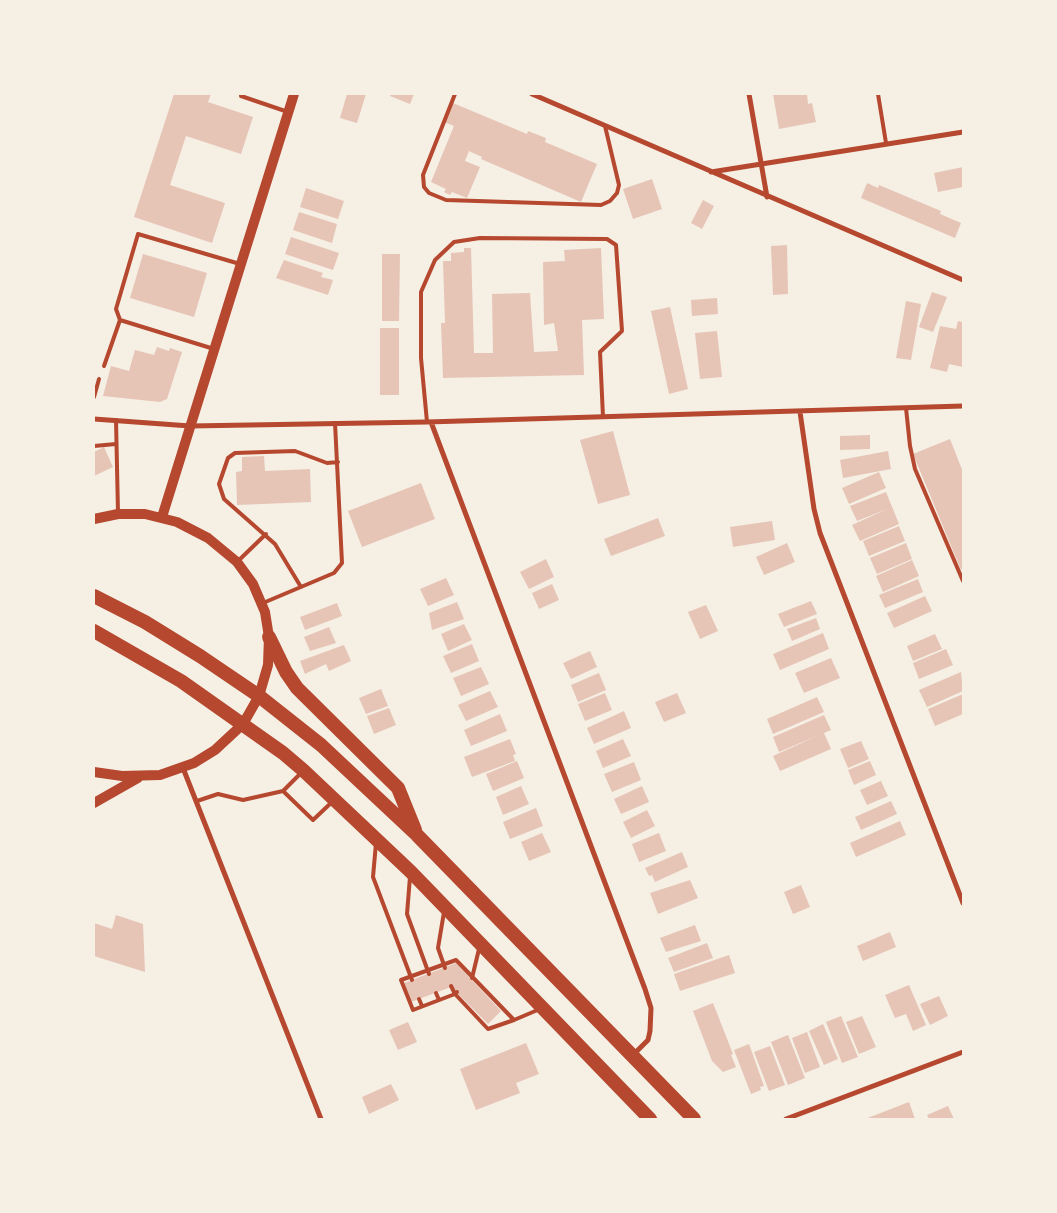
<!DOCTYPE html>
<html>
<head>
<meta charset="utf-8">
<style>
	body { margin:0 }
	#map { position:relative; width:1057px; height:1213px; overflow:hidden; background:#f6efe4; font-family:"Open Sans",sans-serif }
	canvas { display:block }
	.frame { position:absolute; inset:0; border:95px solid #f6efe4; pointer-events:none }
</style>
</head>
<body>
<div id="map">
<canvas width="1057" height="1213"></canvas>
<div class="frame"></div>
</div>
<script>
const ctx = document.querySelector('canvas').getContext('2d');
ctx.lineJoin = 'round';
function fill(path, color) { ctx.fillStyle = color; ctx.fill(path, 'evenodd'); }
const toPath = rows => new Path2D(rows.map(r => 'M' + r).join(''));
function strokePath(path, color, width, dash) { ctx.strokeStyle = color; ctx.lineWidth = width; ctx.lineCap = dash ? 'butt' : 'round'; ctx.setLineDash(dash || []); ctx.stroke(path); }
fill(toPath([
	[174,94,211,94,208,102,253,117,241,154,186,136,170,185,225,203,212,243,134,217],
	[347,94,366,94,357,123,340,118],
	[391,94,414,94,410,104,390,96],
	[773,94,807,94,808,104,812,103,816,122,779,129],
	[453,103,527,134,528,131,546,138,545,142,597,164,581,202,481,159,482,157,469,151,465,161,480,167,467,198,452,192,450,195,444,192,446,189,431,182,454,126,444,122],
	[963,167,963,187,938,192,934,173],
	[652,179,662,209,633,219,623,189],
	[867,183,878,188,879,185,941,211,940,214,961,223,955,238,861,198],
	[306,188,344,201,338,219,300,207],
	[703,200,714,206,702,229,691,223],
	[299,212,337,224,332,243,293,230],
	[291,237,339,253,333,270,285,254],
	[787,245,788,294,773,295,771,246],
	[464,248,471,248,474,353,493,353,492,294,530,293,534,352,558,351,554,323,544,325,543,262,565,261,564,250,601,248,604,319,582,320,584,375,443,378,441,323,445,323,443,261,451,261,451,253,464,252],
	[143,254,207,273,194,317,130,298],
	[382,254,400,254,399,321,382,321],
	[284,260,323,273,321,277,333,280,328,295,276,278],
	[932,292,947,297,933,332,919,327],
	[717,298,718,314,692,316,691,300],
	[906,301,921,304,911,360,896,358],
	[670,307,688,389,669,394,651,311],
	[958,321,963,322,963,367,949,364,947,372,930,368,940,326,956,329],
	[380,328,399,328,399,395,380,395],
	[717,331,722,377,700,379,695,333],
	[157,347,169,351,170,348,182,352,167,399,160,402,103,396,111,366,129,371,135,350,154,355],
	[613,431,630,495,598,504,580,440],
	[870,435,870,449,840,450,840,436],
	[950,439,963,472,963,569,961,570,913,454],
	[104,447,113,467,94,476,94,452],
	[888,451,891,469,843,478,840,460],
	[264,456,265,471,310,469,311,502,237,505,236,472,242,471,242,457],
	[879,472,886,488,849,504,842,488],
	[421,483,435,519,362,547,348,511],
	[886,492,899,524,860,541,852,525,887,509,857,521,850,506],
	[658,518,665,536,611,556,604,539],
	[772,521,775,540,733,547,730,527],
	[899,526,905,541,869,556,863,541],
	[787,543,795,562,764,575,756,557],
	[906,543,912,559,877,574,870,558],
	[546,559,554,577,529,589,520,572],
	[912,560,919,576,883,592,876,576],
	[446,578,454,595,428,606,420,589],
	[918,579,923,592,885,608,879,595],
	[552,584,559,600,539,609,532,593],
	[925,596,932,611,894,628,887,613],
	[811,601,817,614,784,627,778,614],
	[457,602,464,619,432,630,429,613],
	[337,603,342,616,305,630,300,617],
	[706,605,718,631,700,639,688,612],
	[816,618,820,629,792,641,787,629],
	[464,624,472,640,448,651,441,634],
	[329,627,336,643,310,651,304,637],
	[823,633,829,649,780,670,773,654],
	[935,634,942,649,913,661,907,646],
	[472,644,479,661,451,673,443,656],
	[344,645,351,661,329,671,326,664,305,674,300,661],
	[946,649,953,665,919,679,913,663],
	[590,651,597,667,571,679,563,663],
	[831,658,840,678,804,693,795,673],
	[481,667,489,684,461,696,453,678],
	[961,672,963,691,927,707,919,690],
	[599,673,606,690,578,702,571,685],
	[381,689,388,706,366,714,359,698],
	[490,691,498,707,466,721,458,705],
	[605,693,612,710,585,721,578,704],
	[677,693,686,713,664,722,655,702],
	[963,694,963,714,935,726,928,709],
	[817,697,824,712,773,734,767,719],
	[389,708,396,725,374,734,367,716],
	[624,711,631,728,594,744,587,728],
	[500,714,507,731,471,746,464,730],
	[824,715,831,730,824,733,831,749,780,771,773,756,819,735,779,752,773,737],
	[510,739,516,754,513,755,515,761,472,777,464,757],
	[623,739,631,756,603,768,596,751],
	[861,741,869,759,848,768,840,749],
	[517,761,524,778,493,791,486,774],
	[870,761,876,775,854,785,848,770],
	[634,762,641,780,612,792,604,774],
	[881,781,888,796,867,805,860,790],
	[521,786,529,804,503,815,496,797],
	[642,786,649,802,621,814,614,799],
	[891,801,897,814,861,830,855,817],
	[536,808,543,826,510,839,503,822],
	[647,810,655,826,631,838,623,822],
	[900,821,906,835,856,857,850,843],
	[542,833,551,852,529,861,521,842],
	[659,833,666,851,639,862,632,844],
	[682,852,688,867,655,882,652,875,649,876,645,868],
	[690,880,698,898,658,914,650,893],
	[801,885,810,907,793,914,784,892],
	[116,915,143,924,145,972,94,956,94,923,112,929],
	[695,925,701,941,666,952,660,938],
	[890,932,896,947,863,961,857,946],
	[707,943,713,958,674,972,668,958],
	[729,955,735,973,680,991,674,974],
	[456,963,501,1011,488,1024,451,987,411,1002,404,983],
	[909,985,926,1025,913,1031,906,1014,895,1018,885,995],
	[939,996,948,1016,930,1025,920,1004],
	[713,1003,733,1054,731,1055,736,1067,723,1072,712,1061,693,1011],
	[841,1016,858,1057,842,1063,826,1022],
	[862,1016,876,1047,859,1054,846,1022],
	[408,1022,417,1042,398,1050,389,1030],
	[823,1024,838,1059,824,1065,809,1031],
	[807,1032,820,1067,805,1073,792,1038],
	[788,1035,805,1078,788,1085,771,1042],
	[526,1043,539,1074,516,1083,520,1093,476,1110,460,1069],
	[749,1044,764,1086,760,1087,761,1090,751,1094,734,1050],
	[770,1046,785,1085,769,1091,754,1052],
	[391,1084,399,1100,369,1114,362,1097],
	[909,1102,915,1119,865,1119],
	[948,1106,954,1119,929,1119,927,1115]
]), '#e6c5b7');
strokePath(toPath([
	[241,94,241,96,288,112],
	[455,94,423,175,424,187,429,193,446,200,601,205,610,201,617,193,619,185,605,126],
	[878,94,886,143],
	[120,320,116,309,138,234,240,264],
	[104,366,120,320,214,349],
	[94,397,99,379],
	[906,408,910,446,915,469,963,581],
	[116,420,118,513],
	[427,422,421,358,421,292,435,260,454,242,480,238,607,239,616,245,622,331,600,352,603,417],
	[94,446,116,444],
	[237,562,266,534],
	[301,587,275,544,224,499,219,484,228,458,235,453,295,451,327,463,338,462],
	[263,603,334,573,342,563,335,423],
	[301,773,283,791,313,820,332,802],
	[197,801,218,794,243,800,283,791],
	[376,843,373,877,412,980],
	[410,877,407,914,429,974],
	[444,912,438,948,445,968],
	[472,978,479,949],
	[451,986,455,994,457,992],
	[436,993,439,1000],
	[419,999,422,1006],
	[514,1020,456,960,401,980,413,1010,455,994,488,1029,514,1020,540,1009]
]), '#b5482f', 4);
strokePath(toPath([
	[532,94,963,280],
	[749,94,767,197],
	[711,172,963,132],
	[800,412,814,509,820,533,963,903],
	[94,419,190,426,427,422,963,406],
	[431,422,645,989,651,1008,650,1031,648,1040,633,1055],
	[183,768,321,1119],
	[786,1119,963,1052]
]), '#b5482f', 5);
strokePath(toPath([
	[162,517,294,94],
	[94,519,118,514,145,514,177,522,208,538,237,562,253,584,265,612,269,637,268,665,259,696,243,724,215,750,194,763,160,775,122,776,94,772],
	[94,803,138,778]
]), '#b5482f', 10);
strokePath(toPath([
	[94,596,145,622,200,656,259,696,321,745,417,835,694,1119],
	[94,631,181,681,283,753,303,770,411,872,650,1119],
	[269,637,286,672,297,688,398,788,415,830]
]), '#b5482f', 14);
</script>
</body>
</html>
